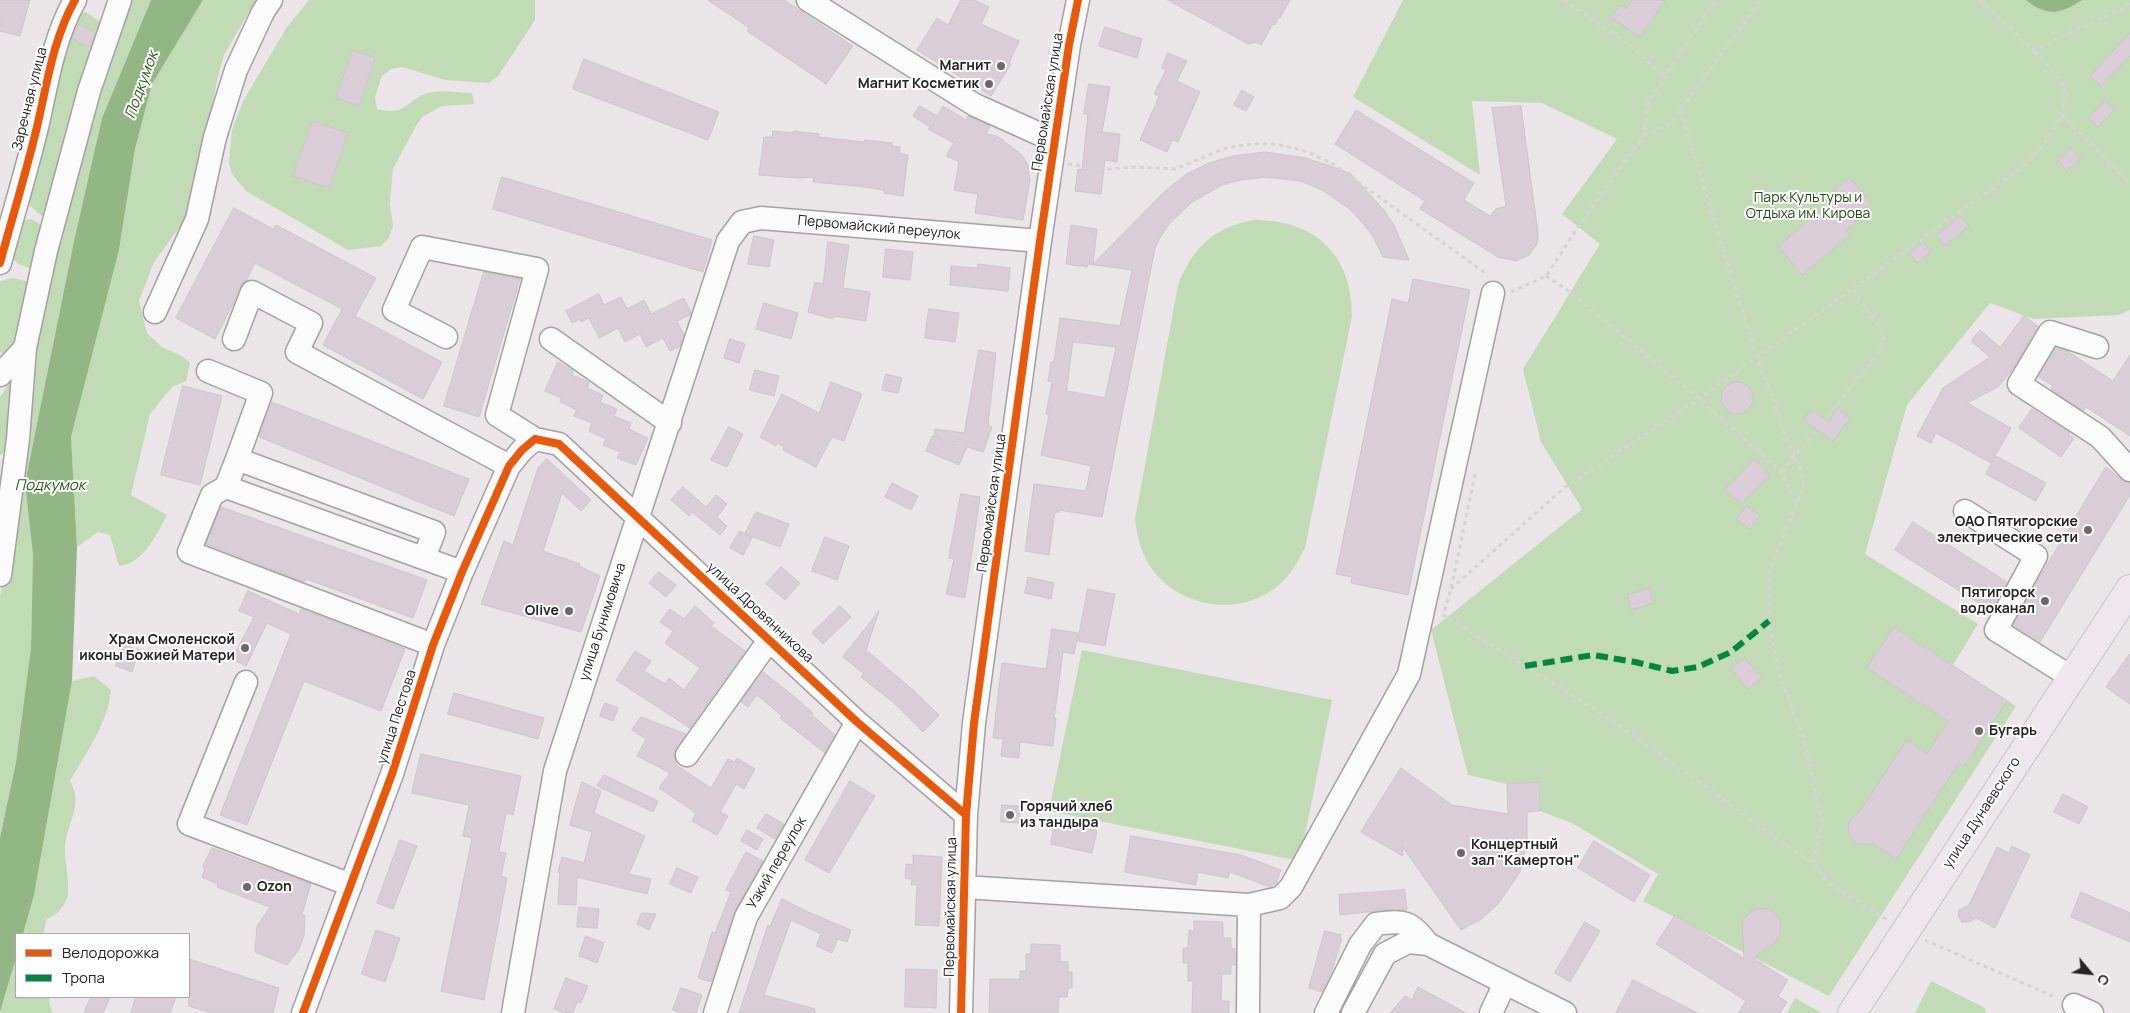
<!DOCTYPE html>
<html>
<head>
<meta charset="utf-8">
<style>
	body { margin:0 }
	#map { position:relative; width:2130px; height:1013px; overflow:hidden; background:#ece6ea; font-family:Manrope,sans-serif }
	canvas { display:block }
	.legend { position:absolute; left:15px; top:933px; width:175px; height:65px; box-sizing:border-box; background:#fff; border:1px solid #a9a7a8; margin:0; padding:6px 9px; list-style:none; font-size:15px; color:#272225 }
	.legend li { display:flex; align-items:center; gap:10px; height:25px }
	.legend b { width:25px; border:1px solid #a9a7a8 }
	.north { position:absolute; left:2065px; top:948px; width:50px; height:50px; -webkit-text-stroke:4px #fff; paint-order:stroke; rotate:118deg; font-size:14px; font-weight:700; line-height:20px; text-align:center; color:#272225 }
	.north::after { content:''; display:block; margin:auto; width:18px; height:22px; background:#272225; clip-path:polygon(50% 0,100% 100%,50% 72%,0 100%) }
</style>
</head>
<body>
<div id="map">
<canvas width="2130" height="1013"></canvas>
<ul class="legend">
<li><b style="height:6px;background:#e8590c"></b>Велодорожка</li>
<li><b style="height:6px;background:#00873e"></b>Тропа</li>
</ul>
<div class="north">С</div>
</div>
<script>
const ctx = document.querySelector('canvas').getContext('2d');
ctx.lineJoin = 'round';
function fill(path, color) { ctx.fillStyle = color; ctx.fill(path, 'evenodd'); }
function trace(path, color, width, dash) { ctx.strokeStyle = color; ctx.lineWidth = width; ctx.lineCap = dash ? 'butt' : 'round'; ctx.setLineDash(dash || []); ctx.stroke(path); }
function write(font, color, halo, rows, align = 'center') {
  ctx.font = font + ' Manrope,sans-serif'; ctx.lineWidth = 4; ctx.setLineDash([]); ctx.textBaseline = 'middle'; ctx.strokeStyle = halo; ctx.fillStyle = color; for (const [text, x, y, turn = 0] of rows) {
    ctx.save(); ctx.translate(x, y); ctx.rotate((+turn || 0) * Math.PI / 180); ctx.textAlign = isNaN(turn) ? turn : align; if (halo) ctx.strokeText(text, 0, 0); ctx.fillText(text, 0, 0); ctx.restore();
  }
}
fill(new Path2D(`
	M123 0H151L102 118 74 241 25 483 33 555 31 648 16 762 0 838V596L5 572 30 348Z
	M203 0H259L249 12 224 55 217 80 206 149 185 220 154 262 139 301 147 333 162 347 182 356 190 363 186 381 172 387 150 414 131 495 167 515C156 535 143 564 119 566L110 535 98 532 77 547 71 437 119 250 135 149 152 84Z
	M309 0H535V20L499 75 489 83 445 80 402 67 391 69 382 76 375 97 377 109C407 117 405 100 428 93 442 89 458 93 472 93L474 104 442 106 422 117 416 126 393 169 390 203 393 226 389 238 381 246 348 250 246 191 232 174 229 163 232 130 243 101 287 27Z
	M1403 0H2130V310L2119 315 2033 319 1990 303 1907 405 1865 554 1978 624 1953 665 2016 706 1829 996 1643 901 1658 874 1572 823 1540 811 1539 782 1507 784 1468 775 1431 630 1582 509 1541 442 1523 369 1600 244 1562 214 1617 139 1542 103 1472 101 1480 175 1353 97Z
	M86 12 99 21 102 26 48 215 42 216 30 206 28 200 33 167 76 15Z
	M31 219 40 224C44 240 42 257 29 268L18 264 7 254 21 221Z
	M1254 220C1315 220 1352 254 1352 316L1305 548C1299 559 1294 569 1286 578 1248 620 1177 611 1148 563 1140 549 1137 534 1135 519L1178 285C1193 247 1214 227 1254 220Z
	M13 278 30 282 24 342 5 355 0 352V281Z
	M12 379 9 445 0 456V397Z
	M1082 650 1332 700 1300 861 1049 811Z
	M94 676 111 690C108 723 86 753 70 781 85 807 64 826 65 851 65 863 71 888 67 898 63 908 57 915 47 919L43 934H23L34 895 72 681Z
	M16 958V997H50L49 1003 53 1013H0Z
	M1931 981 1985 1008 1986 1013H1915Z
	M1795 998 1822 1013H1787Z`), '#c1dcb5');
fill(new Path2D(`
	M151 0H203L152 84 135 149 119 250 71 437 77 547 72 681 34 895 23 934H16V958L0 1012V838L16 762 31 648 33 555 25 483 74 241 102 118Z
	M2026 0H2082C2061 14 2047 17 2026 0Z`), '#92b684');
const building = new Path2D(`
	M0 0H30L20 36 0 31Z
	M708 0H784L853 46 826 84 747 31 749 28Z
	M961 0H974L989 7 981 24 1019 41 1009 63 1011 64 991 96 917 50 937 18 948 25Z
	M1168 0H1290L1280 18 1279 17 1275 25 1273 24 1261 45 1256 42 1249 44Z
	M1632 0H1665L1640 37 1611 17 1620 5 1626 9Z
	M78 24 95 32 90 47 72 39Z
	M1105 27 1142 39 1137 58 1099 46Z
	M2130 33V56L2101 86 2090 76Z
	M353 50 375 58 359 106 336 98Z
	M1168 53 1187 61 1177 81 1200 92 1178 142 1172 140 1167 152 1140 140 1159 96 1154 94 1166 70 1162 68Z
	M584 59 719 112 708 140 573 89Z
	M1089 84 1110 87 1102 132 1120 134 1117 162 1105 160 1101 194 1075 191 1078 169 1082 170 1088 114H1084Z
	M1242 90 1254 97 1246 111 1234 105Z
	M2105 101 2114 110 2098 127 2089 118Z
	M920 106 937 116 943 106 966 120 968 116 990 126 986 134 997 136 1021 154 1028 165 1030 179 1023 220 975 213 978 194 954 190 959 162 946 156 954 143 928 129 930 127 913 116Z
	M1521 106 1538 233 1537 244 1529 255 1516 261 1498 257 1420 209 1425 201 1335 144 1356 110 1474 183 1464 200 1490 216 1496 209 1506 206 1492 108Z
	M313 121 348 133 329 188 293 176Z
	M773 131 793 133V131L819 134V137L864 142 865 140 892 143V146L900 147 899 153 908 155 903 196 884 193V190L857 186 813 182 814 177 798 178 759 175 764 137H772Z
	M2071 148 2081 158 2067 171 2058 161Z
	M1265 152 1306 158 1350 173 1383 209 1394 225 1409 260 1383 257 1371 233 1351 210 1322 190 1300 181 1265 177 1241 180 1222 185 1191 203 1170 223 1162 234 1155 248 1102 517 1059 510V512H1055L1049 555 1025 551 1034 484 1086 491 1091 466 1041 455 1049 415 1046 414 1052 382 1048 381 1051 362H1054L1060 318 1120 326 1132 270 1088 264 1087 267 1066 264 1071 225 1097 229 1093 264 1164 192 1185 175 1209 163 1233 156ZM1073 342 1116 347 1105 398 1067 391Z
	M502 177 712 240 703 272 493 209Z
	M1850 178 1871 203 1852 218 1856 222 1846 230 1850 235 1802 275 1778 246 1839 195 1835 190Z
	M234 208 273 229 276 225 376 278 355 316 442 362 423 399 323 345 342 309 255 263 246 281 240 287 233 304 215 339 176 318Z
	M1960 216 1969 226 1945 246 1937 236Z
	M754 236 774 240 769 267 748 264Z
	M828 242 849 245 843 288 870 292 866 321 834 316 833 319 808 312 815 282 823 284Z
	M1924 242 1932 252 1917 263 1909 253Z
	M886 249 913 252 910 280 883 277Z
	M978 264 1010 268 1008 291 950 285 951 266 978 268Z
	M484 272 520 279 479 417 444 406Z
	M1413 279 1470 290 1408 595 1351 583 1352 577 1336 574 1392 299 1408 303Z
	M599 294 604 305 621 297 627 309 644 300 651 314 684 298 691 312 690 315 677 321 684 335 680 346 670 351 663 338 646 347 640 334 625 342 618 328 599 338 589 318 581 322 580 319 572 323 566 311Z
	M764 303 798 313 791 339 756 329Z
	M929 309 959 313 955 342 925 338Z
	M2024 316 2038 326 2012 370 1998 387 1967 403 2011 428 1991 463 1936 433 1931 443 1917 436 1943 388 1990 357 1971 341 1980 330 2000 347Z
	M730 339 745 344 739 363 724 358Z
	M2056 348 2067 351 2113 381 2130 355V436L2086 407 2083 411 2051 390 2053 386 2039 377Z
	M979 350 996 353 988 426 992 427 983 452 967 447 959 465 926 451 932 436 954 445V443L934 436 935 429 964 433Z
	M558 362 573 371 572 375 589 382 587 388 603 395 600 402 617 409 614 416 631 423 629 429 648 438 636 465 617 458 620 452 603 445 606 439 589 431 592 423 574 416 577 410 560 402 561 398 545 391Z
	M755 370 779 376 774 396 750 390Z
	M886 374 902 378 898 393 882 390Z
	M1721 398a16 16 0 1 1 32 0a16 16 0 1 1-32 0Z
	M831 382 862 394 844 441 832 437 816 467 783 450 784 447 778 443 776 446 760 437 782 394 819 413Z
	M183 386 222 396 200 485 161 475Z
	M272 402 469 479 454 516 259 437Z
	M1838 408 1850 418 1833 441 1803 420 1812 410 1828 422Z
	M2032 409 2070 433 2068 435 2074 438 2061 457 2019 428Z
	M729 427 743 434 727 467 711 460Z
	M1996 456 2046 483 2036 501 1986 474Z
	M547 459 591 500 581 511 562 493 543 551 580 564 579 566 600 576 581 632 481 604 504 541 513 545 538 468Z
	M1754 459 1770 475 1741 504 1725 489Z
	M2106 467 2121 479 2130 483V495L2040 642 2013 625 2041 575Z
	M892 483 918 496 911 510 885 497Z
	M683 487 706 507 716 495 727 504 717 517 727 526 720 535 692 512 689 516 671 500Z
	M961 494 980 497 965 598 946 594 954 559 949 558Z
	M1746 506 1760 515 1750 529 1737 520Z
	M221 507 427 580 413 618 306 579 305 582 206 544Z
	M756 512 789 524 780 547 745 534Z
	M1913 522 2007 582 1991 611 1895 550Z
	M740 531 752 538 743 555 730 548Z
	M825 537 849 546 837 580 812 571Z
	M781 567 800 583 785 600 766 584Z
	M659 572 676 585 666 597 649 583Z
	M1028 577 1054 583 1051 599 1025 593Z
	M1649 588 1653 603 1631 610 1627 595Z
	M1088 589 1115 594 1105 646 1078 641Z
	M248 591 299 614 301 609 405 649 381 711 304 681 247 825 220 815 291 634 267 623 246 666 232 659 254 617 239 611Z
	M695 606 714 623 711 626 745 651 690 728 616 680 635 651 651 661 644 671 665 684 669 678 684 690 700 668 665 643 673 631 660 622 670 609 684 619Z
	M840 606 851 617 823 644 812 633Z
	M879 611 866 650 913 690 939 715 923 732 894 703 861 677 864 674 843 657Z
	M1894 627 2007 701 1964 767 1959 763 1896 859 1873 844H1858L1852 840 1849 833 1848 826 1851 819 1859 813 1907 740 1927 754 1948 721 1867 668Z
	M1052 629 1078 633 1074 654 1063 652 1054 718H1056L1053 746 1020 742 1019 758 1001 756 1003 739 993 738 1002 663 1046 669Z
	M123 645 139 650 132 672 116 666Z
	M2130 654V704L2106 687Z
	M1745 658 1762 678 1748 689 1731 669Z
	M763 672 791 694 813 713 812 715 835 735 825 753 780 718 782 716 757 695 748 707 741 702Z
	M454 693 544 718 538 739 448 714Z
	M605 703 618 708 613 721 600 716Z
	M641 717 686 734 674 753 676 765 711 788 728 759 735 762 737 758 755 769 744 789 736 784 720 812 728 816 717 835 692 821 696 813 659 788 670 773 637 756 646 739 632 730Z
	M421 754 521 776 513 815 506 813 499 852 506 853 501 876 507 878 484 1000 441 991 472 838 463 836 469 805 412 793Z
	M1401 768 1452 805 1508 814 1507 784 1539 782 1540 811 1527 812V844L1520 872 1498 904 1480 920 1461 930 1402 846 1403 856 1361 832Z
	M604 775 658 801 653 812 597 786Z
	M850 781 875 796 829 873 805 860Z
	M582 782 601 791 594 813 645 836 629 874 651 879 647 894 577 877 576 905 558 904 560 873 558 872 562 857 584 863 592 832 570 825Z
	M2063 794 2088 807 2079 824 2054 812Z
	M1002 805 1020 806 1019 823 1001 822Z
	M766 814 784 824 775 839 757 828Z
	M1055 822 1097 831 1092 853 1051 844Z
	M747 830 763 839 757 850 741 841Z
	M1131 836 1241 855 1281 870 1276 883 1270 887 1230 872 1228 878 1198 872 1196 885 1125 872Z
	M400 840 417 846 393 909 377 903Z
	M1594 841 1650 875 1634 902 1578 868Z
	M2012 846 2030 855 1995 928 1976 918 1969 922H1962L1958 916 1959 910 1969 905 1997 847 2009 853Z
	M212 848 311 884 302 914 305 916 304 936 299 949 287 965 255 952 257 926 270 907 217 887 218 884 202 877 205 868 203 867Z
	M746 852 763 861 734 913 711 982 698 978 712 932 715 933 731 892 726 890Z
	M913 855 942 857 939 926 915 925 917 885H911L912 879 905 878 906 864 913 865Z
	M677 868 698 877 691 893 670 884Z
	M1405 890 1407 910H1385L1340 915 1339 895Z
	M2081 892 2130 913V942L2071 917Z
	M782 899 808 912 851 930 847 942 838 939 832 953 816 946 821 934 791 920 764 995 815 1009V1013H739L768 925 770 926Z
	M579 907 599 909 597 928 577 927Z
	M1758 908 1766 909 1774 912 1779 919 1781 927 1780 935 1776 942 1753 958 1788 980 1778 996 1787 1002 1780 1013H1738L1746 1001 1656 944 1675 915 1744 958 1742 926 1744 918 1750 912Z
	M642 913 656 914 649 930 637 924Z
	M1194 921 1223 922V938H1231V948L1235 949V965H1231V974H1222L1221 1001H1229V1013H1192L1193 981H1188V963H1183V948H1188L1189 930 1194 931Z
	M1585 922 1600 931 1570 982 1555 973Z
	M376 930 400 938 385 982 362 974Z
	M1325 931 1341 935V941L1332 971 1322 992 1309 988Z
	M586 936 604 943 597 963 579 956Z
	M1031 944 1060 945V961L1068 962V972H1072V988H1068L1067 997H1059L1058 1013H989L990 979H1020V971H1026V954H1031Z
	M189 959 279 988 273 1013H211L189 1006Z
	M906 969 937 970 936 1008 905 1007Z
	M566 978 588 986 581 1003 577 1002 573 1013H564L554 1009Z
	M1633 980 1698 1013H1616Z
	M1418 987 1466 1013H1390L1405 996 1412 1000Z
	M681 988 702 995 696 1013H681L673 1010Z
	M91 997H110L103 1013H84Z
	M136 997H176L170 1013H131Z`);
fill(building, '#dbcdd7');
trace(building, '#cac6c9', 1);
const minor = new Path2D(`
	M808 0 975 105 1055 141
	M0 263C12 218 26 173 37 127 47 84 53 39 75 0
	M155 312 197 219 215 137 236 70 263 12 271 0
	M446 337 394 310 422 247 537 269 497 415 535 439 559 444 857 722 966 815
	M234 339 252 292 311 323 297 352 509 466
	M551 339 670 423
	M2097 347 2050 332 2019 384 2100 437 2130 470
	M208 371 261 393 237 459
	M0 375 25 348
	M226 487 237 459 434 532 424 558
	M1965 511 2036 556 1996 630 2071 677
	M0 575 18 439 25 348 46 251 89 91 120 0
	M433 645 189 552 212 495 226 487 462 572
	M246 682 189 824 351 885
	M687 755 770 639
	M964 887 1249 905 1280 898 1291 887 1409 674 1493 293
	M2074 1005 2092 1013
	M303 1013 392 774 433 645 462 572 509 466 522 450 535 439
	M513 1013 555 771 728 241 742 222 761 218 1040 241
	M715 1013 746 917 857 722
	M961 1013 966 815 974 723 1040 241 1069 45 1078 0
	M1248 1013 1249 905
	M1326 1013 1360 945 1376 924C1405 920 1410 921 1428 944
	M1353 1013 1385 954 1408 942 1428 944 1565 1013
	M1491 1013 1505 983`);
const major = new Path2D(`
	M1852 1013 2130 589`);
trace(minor, '#a4a0a3', 25);
trace(major, '#c4c2c4', 30);
trace(new Path2D(`
	M1564 0 1622 39 1665 77
	M1980 0 2033 50 2124 8 2130 3
	M1680 110 1757 358 1775 403 1783 431 1801 470 1804 486 1769 572V621L1779 673 1804 740 1822 823 1813 864
	M2062 115 2130 183
	M1644 135 1670 124 1761 0
	M1068 164 1107 169 1136 167 1175 169 1228 147 1254 144H1276L1308 152 1333 164 1488 275
	M1546 276 1569 291 1699 399 1782 472 1796 504
	M1511 292 1546 276 1578 227 1644 135 1646 107 1702 19 1717 0
	M1782 472 1882 349 1884 333 1852 289
	M1475 474 1451 589 1443 615 1613 721 1813 864 1827 882 1889 921
	M1451 589 1564 488 1699 399 2026 164 2046 142 2062 115 2065 88 2052 69 2033 50
	M1925 940 2057 998`), '#d6d3d5', 3, [4, 4]);
trace(minor, '#fcfbfc', 22);
trace(major, '#efe7ed', 28);
trace(new Path2D(`
	M1525 666 1593 655 1635 662 1672 671 1698 667 1731 652 1769 621`), '#00873e', 6, [12, 6]);
trace(new Path2D(`
	M0 263C12 218 26 173 37 127 47 84 53 39 75 0
	M303 1013 392 774 433 645 462 572 509 466 522 450 535 439 559 444 857 722 966 815
	M961 1013 966 815 974 723 1040 241 1069 45 1078 0`), '#e8590c', 8);
for (const [x, y, r, color] of [
	[1001,66,5,"#6c676a"],
	[989,84,5,"#6c676a"],
	[2088,530,5,"#6c676a"],
	[2045,601,5,"#6c676a"],
	[569,611,5,"#6c676a"],
	[245,648,5,"#6c676a"],
	[1979,731,5,"#6c676a"],
	[1010,815,5,"#6c676a"],
	[1461,853,5,"#6c676a"],
	[247,887,5,"#6c676a"]
]) { const dot = new Path2D(); dot.arc(x, y, r, 0, 2 * Math.PI); ctx.fillStyle = color; ctx.fill(dot); trace(dot, '#fff', 2); }
write('bold 14px', '#272225', '#fff', [
	["Магнит",991,66],
	["Магнит Косметик",979,84],
	["ОАО Пятигорские",2078,522],
	["электрические сети",2078,538],
	["Пятигорск",2035,593],
	["водоканал",2035,609],
	["Olive",559,611],
	["Храм Смоленской",235,640],
	["иконы Божией Матери",235,656],
	["Бугарь",1989,731,"left"],
	["Горячий хлеб",1020,807,"left"],
	["из тандыра",1020,823,"left"],
	["Концертный",1471,845,"left"],
	["зал \"Камертон\"",1471,861,"left"],
	["Ozon",257,887,"left"]
], 'right');
write('14px', '#272225', '#fff', [
	["Заречная улица",30,99,-76],
	["Первомайская улица",1048,102,-81],
	["Первомайский переулок",879,228,5],
	["Первомайская улица",992,503,-82],
	["улица Дровянникова",760,613,43],
	["улица Бунимовича",603,622,-72],
	["улица Пестова",397,717,-72],
	["улица Дунаевского",1982,813,-57],
	["Узкий переулок",777,863,-60],
	["Первомайская улица",951,907,-89]
]);
write('14px', '#244815', '#fff', [
	["Парк Культуры и",1808,198],
	["Отдыха им. Кирова",1808,214]
]);
write('italic 15px', '#265a0e', '#fff', [
	["Подкумок",142,85,-70],
	["Подкумок",50,486]
]);
</script>
</body>
</html>
